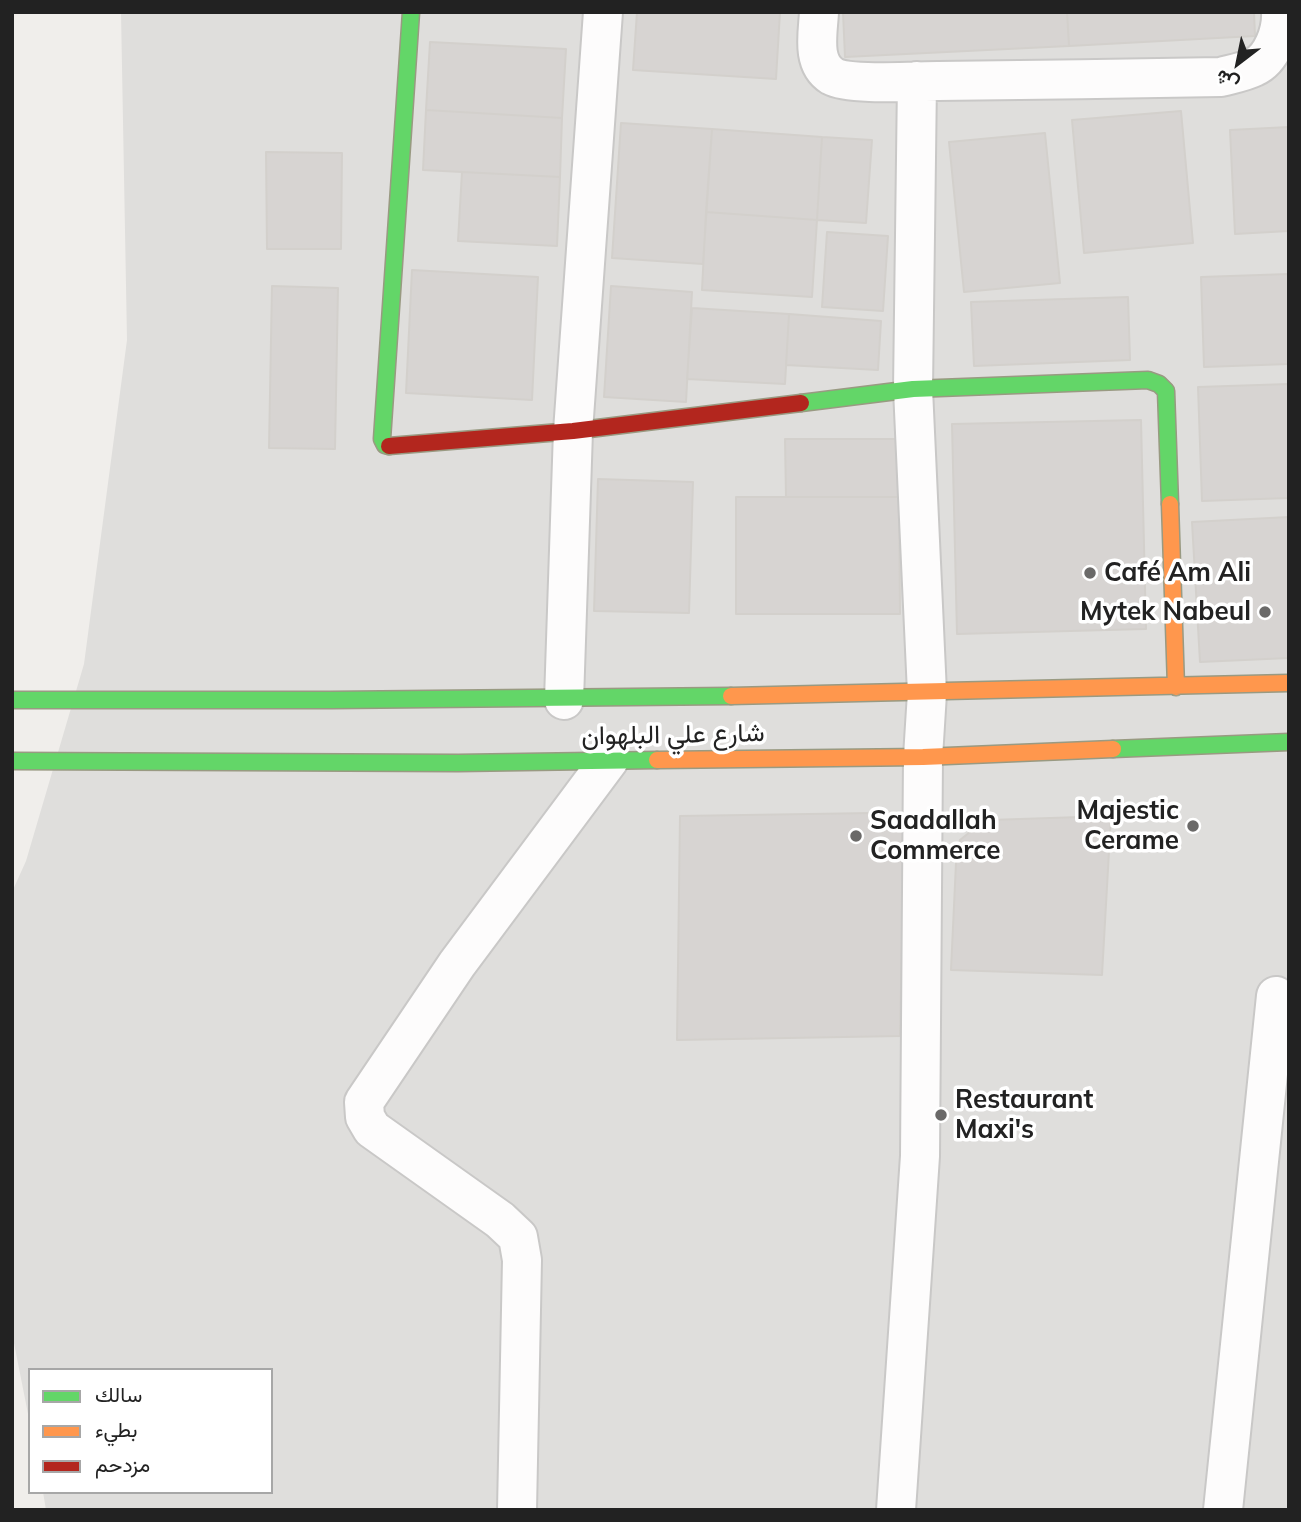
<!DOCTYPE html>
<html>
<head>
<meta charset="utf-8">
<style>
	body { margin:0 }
	#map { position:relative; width:1301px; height:1522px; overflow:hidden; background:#f0eeeb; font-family:Mulish,Vazirmatn,sans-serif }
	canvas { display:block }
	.frame { position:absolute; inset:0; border:14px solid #222; pointer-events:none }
	.legend { position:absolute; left:28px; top:1368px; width:245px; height:126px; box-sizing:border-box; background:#fff; border:2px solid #a7a7a7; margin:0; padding:9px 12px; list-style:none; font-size:21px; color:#222 }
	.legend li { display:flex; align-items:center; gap:14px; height:35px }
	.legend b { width:35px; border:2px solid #a7a7a7 }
	.north { position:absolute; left:1203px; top:28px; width:70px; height:70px; -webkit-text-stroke:5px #fff; paint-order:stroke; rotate:212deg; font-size:19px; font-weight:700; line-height:28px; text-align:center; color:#222 }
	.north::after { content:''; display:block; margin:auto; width:24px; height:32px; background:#222; clip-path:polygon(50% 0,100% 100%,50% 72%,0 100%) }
</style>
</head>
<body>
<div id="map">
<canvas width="1301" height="1522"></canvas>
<div class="frame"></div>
<ul class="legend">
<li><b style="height:9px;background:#63d668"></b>سالك</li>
<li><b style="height:9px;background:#ff974d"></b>بطيء</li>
<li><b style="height:9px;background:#b3261e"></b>مزدحم</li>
</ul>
<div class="north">ش</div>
</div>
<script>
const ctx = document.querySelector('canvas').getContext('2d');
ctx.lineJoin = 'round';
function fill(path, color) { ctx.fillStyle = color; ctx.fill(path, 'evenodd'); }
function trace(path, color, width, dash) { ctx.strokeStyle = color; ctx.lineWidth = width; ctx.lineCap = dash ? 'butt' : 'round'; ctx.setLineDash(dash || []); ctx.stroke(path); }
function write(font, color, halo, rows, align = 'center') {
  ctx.font = font + ' Mulish,Vazirmatn,sans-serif'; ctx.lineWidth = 7; ctx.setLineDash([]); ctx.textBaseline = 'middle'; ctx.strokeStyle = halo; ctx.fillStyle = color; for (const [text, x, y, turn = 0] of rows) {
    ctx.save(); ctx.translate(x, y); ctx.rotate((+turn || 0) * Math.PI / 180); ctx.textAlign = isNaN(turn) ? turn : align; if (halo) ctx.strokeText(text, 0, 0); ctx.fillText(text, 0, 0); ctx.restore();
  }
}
fill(new Path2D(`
	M121 12H1289V1510H46L43 1492H271V1370H30V1424L12 1333V892L26 861 84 664 127 340Z`), '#dfdedc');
const building = new Path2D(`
	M637 12H780L776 79 633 70Z
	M843 12H1067L1069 46 845 57Z
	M1067 12H1254L1255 36 1069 46Z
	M430 42 566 49 562 118 426 110Z
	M426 110 562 118 560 177 423 170Z
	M1181 111 1193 243 1084 253 1072 120Z
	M621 123 712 129 703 264 612 258Z
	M1289 127V231L1235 234 1230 130Z
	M712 129 822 137 817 220 706 212Z
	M1045 133 1060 283 964 292 949 142Z
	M822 137 872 140 866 223 817 220Z
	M266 152 342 153 341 249H267Z
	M462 172 560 177 557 246 458 241Z
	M706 212 817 220 812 297 702 290Z
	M827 232 888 236 883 311 822 307Z
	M412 270 538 277 532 400 406 393Z
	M1289 274V364L1204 367 1201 277Z
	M272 286 338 288 335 449 269 448Z
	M611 286 692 292 686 402 604 397Z
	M1128 297 1130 360 974 366 971 302Z
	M692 308 789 314 785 384 687 379Z
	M789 314 881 321 878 370 786 365Z
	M1289 384V498L1202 501 1198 387Z
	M1141 420 1146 629 957 634 952 424Z
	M785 439H899V497H786Z
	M598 479 693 482 689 613 594 611Z
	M736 497H899L900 614H736Z
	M1289 517V658L1200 662 1192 522Z
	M873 813H884L893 817 902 827 904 840 900 1036 677 1040 680 816Z
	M1111 816 1102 975 951 970 956 863 960 840 980 824 990 820Z`);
fill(building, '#d7d4d2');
trace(building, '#d3d0cc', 2);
const street = new Path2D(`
	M819 12C818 33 811 63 832 76 850 86 915 81 938 81 1032 80 1127 79 1221 77 1232 74 1244 72 1254 67 1272 59 1282 31 1281 12
	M564 700 573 431 603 12
	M517 1510 522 1260 518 1237 500 1220 372 1129 365 1117 364 1102 457 964 609 760
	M896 1510 920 1156 923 757 927 693 913 389 917 81
	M1223 1510 1276 996`);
const fast = new Path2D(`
	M801 403 913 389 1148 380 1159 384 1166 391 1170 504
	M389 446 385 445 382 439 411 12
	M12 700H331L731 696
	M1113 749 1289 742
	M12 761 458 763 657 760`);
const slow = new Path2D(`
	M1170 504 1176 687
	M731 696 1289 683
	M657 760 923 757 1113 749`);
const jam = new Path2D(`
	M389 446 573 431 801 403`);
trace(street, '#c9c8c7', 42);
trace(fast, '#999a82', 19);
trace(slow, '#999a82', 19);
trace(jam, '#999a82', 19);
trace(street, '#fdfcfc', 38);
trace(fast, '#63d668', 16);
trace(slow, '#ff974d', 16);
trace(jam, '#b3261e', 16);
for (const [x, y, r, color] of [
	[1090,573,7,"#6a6968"],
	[1265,612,7,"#6a6968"],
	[1193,826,7,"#6a6968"],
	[856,836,7,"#6a6968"],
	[941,1115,7,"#6a6968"]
]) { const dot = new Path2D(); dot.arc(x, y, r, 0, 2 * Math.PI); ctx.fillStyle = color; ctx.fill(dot); trace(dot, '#fff', 2.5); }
write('bold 26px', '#222', '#fff', [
	["Café Am Ali",1104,573],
	["Mytek Nabeul",1251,612,"right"],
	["Majestic",1179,811,"right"],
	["Cerame",1179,841,"right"],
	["Saadallah",870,821],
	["Commerce",870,851],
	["Restaurant",955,1100],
	["Maxi's",955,1130]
], 'left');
write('26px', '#222', '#fff', [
	["شارع علي البلهوان",673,735,-1]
]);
</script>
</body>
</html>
